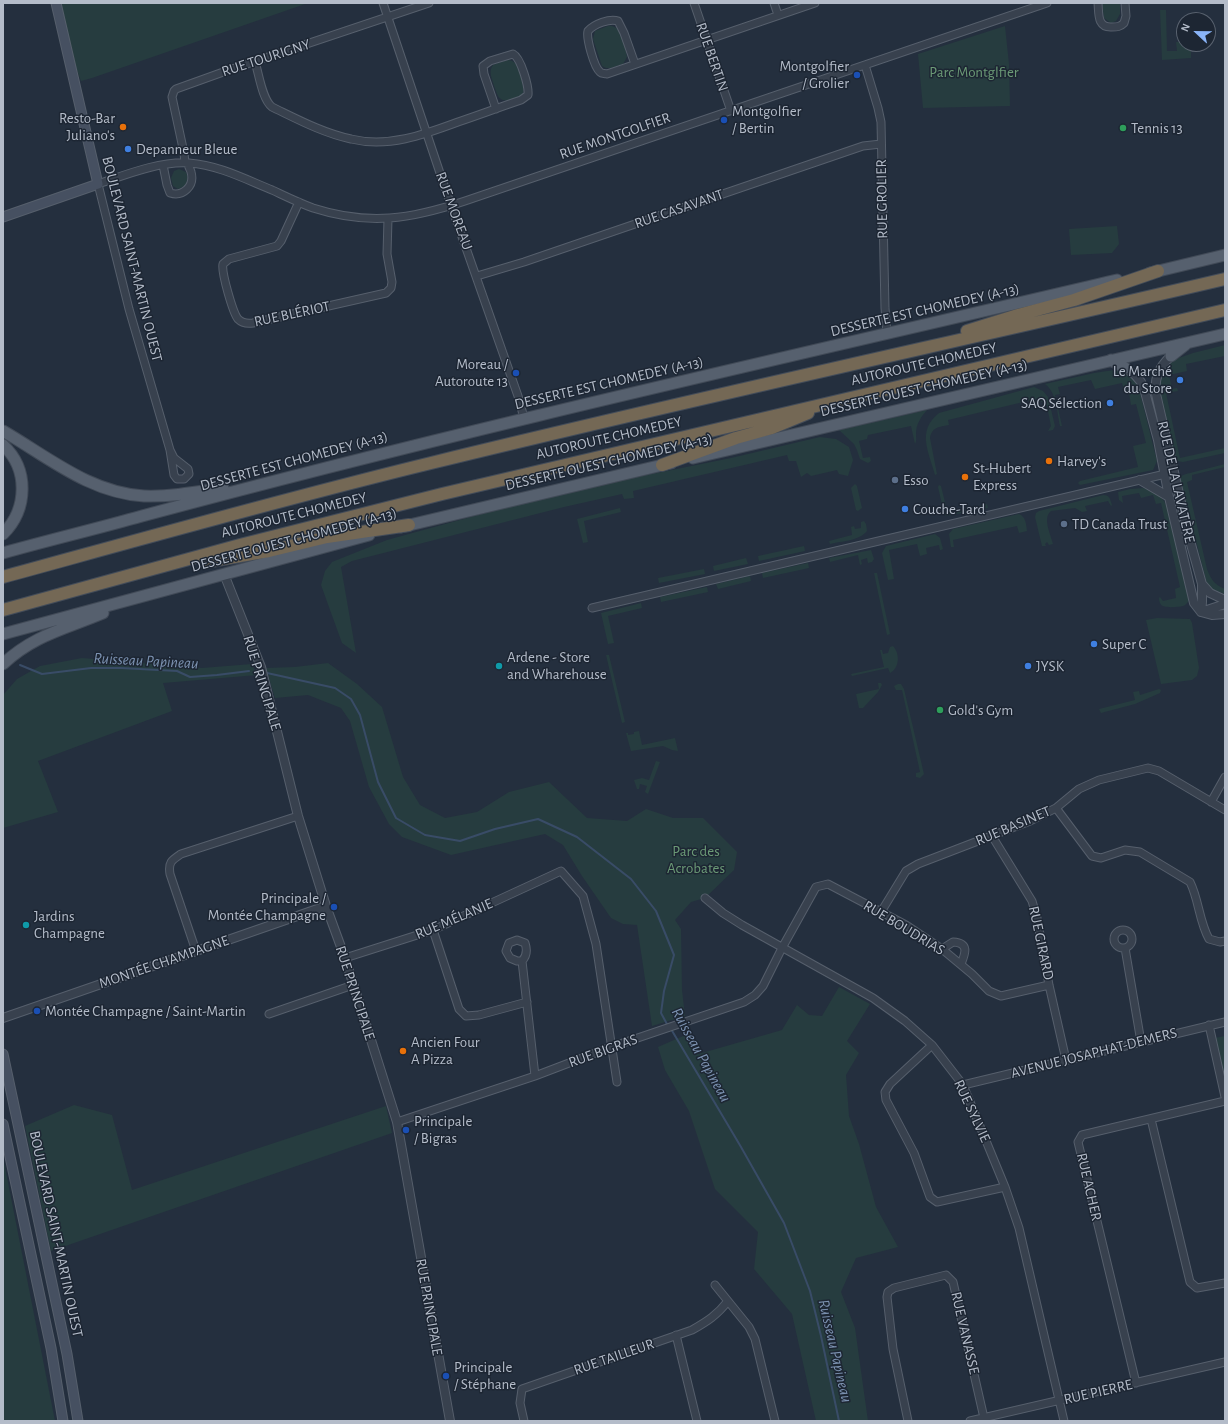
<!DOCTYPE html>
<html>
<head>
<meta charset="utf-8">
<style>
	body { margin:0 }
	#map { position:relative; width:1228px; height:1424px; overflow:hidden; background:#242f3e; font-family:"Alegreya Sans",sans-serif }
	canvas { display:block }
	.frame { position:absolute; inset:0; border:4px solid #b4bcc9; pointer-events:none }
	.north { position:absolute; left:1176px; top:12px; width:40px; height:40px; box-sizing:border-box; background:#1d2633; border:1px solid #59626f; border-radius:50%; rotate:292deg; font-size:11px; font-weight:700; line-height:16px; text-align:center; color:#b4bcc9 }
	.north::after { content:''; display:block; margin:auto; width:14px; height:18px; background:#8ab4f8; clip-path:polygon(50% 0,100% 100%,50% 72%,0 100%) }
</style>
</head>
<body>
<div id="map">
<canvas width="1228" height="1424"></canvas>
<div class="frame"></div>
<div class="north">N</div>
</div>
<script>
const ctx = document.querySelector('canvas').getContext('2d');
ctx.lineJoin = 'round';
function fill(path, color) { ctx.fillStyle = color; ctx.fill(path, 'evenodd'); }
function trace(path, color, width, dash) { ctx.strokeStyle = color; ctx.lineWidth = width; ctx.lineCap = dash ? 'butt' : 'round'; ctx.setLineDash(dash || []); ctx.stroke(path); }
function write(font, color, halo, rows, align = 'center') {
  ctx.font = font + ' "Alegreya Sans",sans-serif'; ctx.lineWidth = 3; ctx.setLineDash([]); ctx.textBaseline = 'middle'; ctx.strokeStyle = halo; ctx.fillStyle = color; for (const [text, x, y, turn = 0] of rows) {
    ctx.save(); ctx.translate(x, y); ctx.rotate((+turn || 0) * Math.PI / 180); ctx.textAlign = isNaN(turn) ? turn : align; if (halo) ctx.strokeText(text, 0, 0); ctx.fillText(text, 0, 0); ctx.restore();
  }
}
fill(new Path2D(`
	M62 3H308L92 78 81 81 76 68 62 7Z
	M1102 3H1120V14L1116 21 1111 23 1104 18Z
	M1160 10H1166L1167 51H1177L1176 42H1184V44H1191V58L1162 60Z
	M608 26C622 24 625 46 627 57L623 64 611 68H606L602 66 593 39 595 31Z
	M1005 26 1009 64 1010 106 923 108 918 54Z
	M507 60C510 60 513 61 515 63 519 68 525 88 523 93 520 98 506 103 501 99 497 97 496 90 494 86 492 78 488 72 493 65Z
	M179 169 186 172 188 178 185 186 178 189 173 186 171 178 174 171Z
	M1117 226 1119 244 1112 253 1071 255 1069 229Z
	M1225 345V356L1186 364 1187 371 1169 375 1172 389 1177 388 1178 391 1166 393 1180 458 1225 448V453L1183 462 1177 461 1174 456 1158 384 1163 370 1176 359 1193 353Z
	M1114 370C1125 372 1131 376 1138 385L1157 461 1153 470 1080 485 1078 483 1080 481 1138 467 1133 446 1146 443 1136 404 1131 405 1129 393 1125 394 1122 383 1095 389 1091 380 1058 387 1060 394 1055 395 1062 426H1060C1057 413 1057 393 1045 384L1094 373Z
	M1034 387 1043 391 1048 397 1055 426 1053 430 1048 431 1051 426 1046 402H1041L1040 398 948 420 949 425C939 427 932 427 930 438L937 474 935 475C929 452 916 431 939 413Z
	M927 410C921 417 916 424 916 434 916 438 917 440 915 444L911 426 868 435 867 439 859 441 863 458 870 457 871 461 868 463 860 459 857 450 854 444 839 430Z
	M820 437 836 439 849 447 853 460 848 476 839 474 837 470 811 476 807 473 801 477 796 461H789L787 455 633 491 634 498 624 499 622 494 564 507 352 561 341 567 356 653 342 643 321 585 325 571 332 562 387 540 558 493 731 458Z
	M1225 464V467L1192 475V480L1187 482 1207 569C1211 580 1215 585 1225 589V594L1214 590 1207 584 1181 482V476L1186 474Z
	M855 484 857 486 862 508 858 511 856 510 851 488Z
	M939 485 941 486 948 514 987 504 988 508 946 516 944 513 938 487Z
	M1143 488C1158 492 1161 495 1168 508L1190 599C1188 602 1186 605 1183 606 1179 607 1167 608 1163 606 1160 605 1159 601 1159 598L1160 597 1163 601 1176 598 1175 589 1180 587 1161 503 1156 504 1153 495 1141 498 1139 493 1122 496 1123 503 1119 500 1118 492 1130 489Z
	M1103 495C1110 495 1110 499 1112 505L1111 506 1108 501 1085 506 1087 511 1082 512 1075 508 1051 511C1042 518 1051 535 1053 544L1049 545 1047 542 1045 544 1046 546H1042L1035 517 1036 513 1039 511Z
	M620 508 621 512 584 521 588 542 583 543 577 519Z
	M1019 514C1026 517 1026 524 1027 531L1019 533 1017 526 953 540 954 547H951L949 534 953 529Z
	M864 521 866 524 867 531C859 541 842 541 830 544L829 541 852 535 851 527 854 526 855 529 861 528V522Z
	M935 534 940 538 943 549 941 550H940L939 545 926 548 927 554 920 556 917 544 889 550 894 579 888 580 882 553 886 546Z
	M804 546 805 551 759 561 758 556Z
	M871 550 874 559 872 562 868 563 867 558 861 560 862 564 860 565 858 555 830 562 829 558Z
	M746 558 748 564 714 571 713 566Z
	M808 563 809 568 763 578 762 573Z
	M704 569 705 574 659 583 658 578Z
	M874 573H877L890 634 887 635Z
	M750 576 751 581 718 589 716 584Z
	M707 587 708 592 661 602 660 597Z
	M641 603 642 608 608 616 614 643 608 644 601 613Z
	M1157 618 1190 619 1192 623 1199 668 1197 676 1192 680 1161 684 1146 620Z
	M893 646C900 653 900 668 890 673L888 668 852 676 851 674 884 667 880 650H882L883 654 888 653 890 647Z
	M606 655H609L625 722 622 723Z
	M82 658 202 668 252 664 257 675 163 683 172 711 38 761 58 812 3 828V695L17 679 40 666Z
	M328 663 357 684 382 707 403 777 420 805 445 818 477 812 509 792 549 782 587 818 627 821 646 809 673 818H703L737 852 734 870 705 898 691 902 675 920 681 929 682 990 685 1016 652 1026 637 925 623 924 611 918 582 876 563 845 545 834 451 855 402 837 389 824 369 787 350 721 341 708 308 695 275 698 266 668 295 667Z
	M878 683H881L882 685 878 692 863 708H859L856 694 879 689Z
	M898 684H901L904 689 924 774 920 778 916 777V773L920 772 902 690H896L894 686Z
	M1159 689 1161 690 1160 693 1135 704 1101 713 1099 709 1135 700 1133 692 1139 691 1140 695Z
	M639 731 642 745 675 738 678 751 672 750 663 746 631 751 626 733H628V735L634 734V732Z
	M656 761 660 762 648 794 645 792 647 786 640 784 639 789H637L634 780 642 778 649 780Z
	M839 987 870 1004 847 1041 859 1053 846 1075 849 1116 859 1144 876 1207 898 1247 856 1258 841 1292 855 1328 868 1421H816L792 1314 754 1269 758 1232 715 1189 689 1111 665 1070 658 1047 690 1033 695 1055 782 1030 797 1005 809 1015 822 1016Z
	M1225 1036V1084L1215 1038Z
	M74 1105 112 1115 132 1190 386 1106 392 1133 51 1251 25 1126Z
	M3 1157 55 1421H3Z`), '#263c3f');
trace(new Path2D(`
	M20 665 42 674 91 668H121L177 671 190 677 217 675 249 671
	M267 673 335 688 351 699 360 715 378 782 396 818 425 835 460 841 495 829 538 819 577 837 631 879 656 911 674 955 664 991 661 1013 668 1026
	M671 1029 741 1147 784 1223 810 1291 821 1336 839 1421`), '#394c67', 2);
const minor = new Path2D(`
	M383 3 447 194 518 396 524 418
	M694 3 731 111
	M774 3 778 15
	M1098 3C1099 14 1097 28 1112 27 1117 27 1120 27 1124 23L1126 16 1125 3
	M255 62C259 74 262 99 272 107 297 119 323 133 351 139 388 148 423 135 458 122 479 115 500 107 521 100L528 95C529 87 521 58 513 54L490 61 483 66 484 74 496 109
	M635 64 624 33 618 21C610 18 594 24 588 31 586 38 594 67 600 72 602 74 604 73 607 74L815 3
	M865 65 878 108 881 122 885 308 887 334
	M185 163 184 153 172 97 174 91 176 89 226 71 429 3
	M163 165 167 185 170 193C183 197 195 186 191 172 190 168 188 167 188 163
	M299 202 281 241 277 246 229 259 223 264C221 272 233 313 238 319 242 323 247 324 253 323L386 293 391 288 392 282 387 254 388 219
	M477 276 524 262 863 146 881 144
	M170 450 174 458 188 469 189 474 184 479H177L174 475 170 450 129 309 98 184C125 175 159 161 189 163 218 165 245 179 272 190 285 196 299 203 313 208 369 226 411 219 465 201L1047 3
	M592 608 1174 472
	M1211 802 1225 777
	M1056 808 1092 856 1101 858 1125 850 1140 852 1190 882C1199 900 1199 921 1209 939L1220 942 1225 941
	M992 836 1032 901 1037 918 1049 985 1066 1060
	M705 898 723 913 742 925 873 998 905 1021 932 1045 963 1085 1005 1187 1019 1228 1064 1421
	M881 912 906 871 918 864 1030 821 1056 808 1079 789 1099 780 1148 768 1159 771 1225 810
	M1114 939a9 9 0 1 1 18 0a9 9 0 1 1-18 0Z
	M433 930 459 1009 466 1016 479 1015 527 1002
	M1125 948 1141 1042
	M942 949 953 942C970 943 965 954 961 964
	M196 951 170 874C168 862 172 860 181 854L298 816
	M345 958 433 930 561 871 583 896 596 944 617 1082
	M522 961H517L510 958 506 951 509 943 517 940 525 943C527 949 527 956 522 961L535 1076
	M269 1014 353 985
	M1209 1025 1225 1097
	M932 1045 890 1084 885 1092 886 1100 914 1153 930 1197 937 1202 1005 1187
	M963 1085 1225 1022
	M1151 1119 1190 1282 1197 1288 1225 1283
	M397 1122 535 1076 611 1047 744 1002 755 995 763 986 782 948 816 887 828 884 906 925 942 949 972 974 989 991 1001 996 1049 985
	M715 1285 749 1327 755 1339 775 1421
	M676 1335 697 1421
	M1136 1383 1078 1142 1082 1135 1225 1101
	M524 1421 520 1403 522 1389 692 1330C708 1321 717 1315 728 1301
	M908 1421 893 1349 887 1297 888 1292 894 1288 946 1275 953 1282 984 1418
	M970 1421 1225 1362`);
const tertiary = new Path2D(`
	M1171 356C1159 367 1154 378 1156 394L1189 537 1202 584V602L1201 612
	M1125 368 1135 375 1141 382 1145 392 1158 440 1169 497 1194 603 1201 612 1212 615 1225 614
	M1140 480 1169 497
	M224 574 261 667 298 816 326 906 345 958 397 1122 450 1421
	M1202 584 1210 593 1225 600
	M1201 612 1225 604
	M3 1018 326 906`);
const secondary = new Path2D(`
	M3 217 98 184 56 3
	M3 1054 67 1354 78 1421
	M3 1124 51 1348 63 1421`);
const primary = new Path2D(`
	M1150 273 1225 255
	M1171 356 1185 345
	M1111 360 1125 368
	M3 431C48 457 90 493 144 496 170 497 197 492 223 488
	M3 445C29 469 28 509 3 534
	M693 458 1225 334
	M401 527 671 463
	M3 553C49 540 96 529 142 516 465 429 792 356 1117 280
	M3 634 369 535
	M3 664C34 635 65 629 103 613`);
const motorway = new Path2D(`
	M967 331 1018 315 1074 300 1158 271
	M662 465 736 438 772 428 808 413
	M205 562 269 551 327 537 409 525
	M3 577C145 538 287 498 431 463 695 398 960 341 1225 279
	M3 610 240 545 442 494 1225 310`);
trace(minor, '#565f6c', 9);
trace(tertiary, '#565f6c', 10);
trace(secondary, '#565f6c', 11);
trace(primary, '#414a57', 13);
trace(motorway, '#434c59', 14);
trace(minor, '#38414e', 7);
trace(tertiary, '#38414e', 8);
trace(secondary, '#465061', 9);
trace(primary, '#56606e', 11);
trace(motorway, '#746855', 12);
for (const [x, y, r, color] of [
	[857,75,4,"#1a4fb4"],
	[724,120,4,"#1a4fb4"],
	[123,127,4,"#e8710a"],
	[1123,128,4,"#2e9e5b"],
	[128,149,4,"#3f7fe0"],
	[516,373,4,"#1a4fb4"],
	[1180,380,4,"#3f7fe0"],
	[1110,403,4,"#3f7fe0"],
	[1049,461,4,"#e8710a"],
	[965,477,4,"#e8710a"],
	[895,480,4,"#5c6f8a"],
	[905,509,4,"#3f7fe0"],
	[1064,524,4,"#5c6f8a"],
	[1094,644,4,"#3f7fe0"],
	[499,666,4,"#0f9aa8"],
	[1028,666,4,"#3f7fe0"],
	[940,710,4,"#2e9e5b"],
	[334,907,4,"#1a4fb4"],
	[26,925,4,"#0f9aa8"],
	[37,1011,4,"#1a4fb4"],
	[403,1051,4,"#e8710a"],
	[406,1130,4,"#1a4fb4"],
	[446,1376,4,"#1a4fb4"]
]) { const dot = new Path2D(); dot.arc(x, y, r, 0, 2 * Math.PI); ctx.fillStyle = color; ctx.fill(dot); trace(dot, '#1d2633', 1.5); }
write('15px', '#b4bcc9', '#1d2633', [
	["RUE BERTIN",712,57,71],
	["RUE TOURIGNY",266,58,-18],
	["RUE MONTGOLFIER",615,136,-19],
	["RUE GROLIER",882,199,-91],
	["RUE CASAVANT",679,209,-19],
	["RUE MOREAU",454,211,70],
	["BOULEVARD SAINT-MARTIN OUEST",132,259,76],
	["DESSERTE EST CHOMEDEY (A-13)",925,310,-13],
	["RUE BLÉRIOT",292,314,-12],
	["AUTOROUTE CHOMEDEY",924,364,-13],
	["DESSERTE EST CHOMEDEY (A-13)",609,383,-13],
	["DESSERTE OUEST CHOMEDEY (A-13)",924,388,-13],
	["AUTOROUTE CHOMEDEY",609,438,-13],
	["DESSERTE EST CHOMEDEY (A-13)",294,461,-15],
	["DESSERTE OUEST CHOMEDEY (A-13)",609,462,-13],
	["RUE DE LA LAVATÈRE",1176,482,77],
	["AUTOROUTE CHOMEDEY",294,515,-14],
	["DESSERTE OUEST CHOMEDEY (A-13)",294,540,-15],
	["RUE PRINCIPALE",262,683,73],
	["RUE BASINET",1013,826,-23],
	["RUE MÉLANIE",454,919,-23],
	["RUE BOUDRIAS",904,928,31],
	["RUE GIRARD",1041,943,78],
	["MONTÉE CHAMPAGNE",164,962,-19],
	["RUE PRINCIPALE",355,993,72],
	["RUE BIGRAS",603,1051,-20],
	["AVENUE JOSAPHAT-DEMERS",1094,1053,-14],
	["RUE SYLVIE",972,1111,65],
	["RUE ACHER",1089,1187,77],
	["BOULEVARD SAINT-MARTIN OUEST",56,1234,78],
	["RUE PRINCIPALE",429,1307,80],
	["RUE VANASSE",965,1333,77],
	["RUE TAILLEUR",614,1357,-19],
	["RUE PIERRE",1098,1392,-13]
]);
write('15px', '#b4bcc9', '#1d2633', [
	["Montgolfier",849,66,"right"],
	["/ Grolier",849,83,"right"],
	["Montgolfier",732,111],
	["/ Bertin",732,128],
	["Resto-Bar",115,118,"right"],
	["Juliano's",115,135,"right"],
	["Tennis 13",1131,128],
	["Depanneur Bleue",136,149],
	["Moreau /",508,364,"right"],
	["Autoroute 13",508,381,"right"],
	["Le Marché",1172,371,"right"],
	["du Store",1172,388,"right"],
	["SAQ Sélection",1102,403,"right"],
	["Harvey's",1057,461],
	["St-Hubert",973,468],
	["Express",973,485],
	["Esso",903,480],
	["Couche-Tard",913,509],
	["TD Canada Trust",1072,524],
	["Super C",1102,644],
	["Ardene - Store",507,657],
	["and Wharehouse",507,674],
	["JYSK",1036,666],
	["Gold's Gym",948,710],
	["Principale /",326,898,"right"],
	["Montée Champagne",326,915,"right"],
	["Jardins",34,916],
	["Champagne",34,933],
	["Montée Champagne / Saint-Martin",45,1011],
	["Ancien Four",411,1042],
	["A Pizza",411,1059],
	["Principale",414,1121],
	["/ Bigras",414,1138],
	["Principale",454,1367],
	["/ Stéphane",454,1384]
], 'left');
write('15px', '#6b9a76', '#1d2633', [
	["Parc Montglfier",974,72],
	["Parc des",696,851],
	["Acrobates",696,868]
]);
write('italic 16px', '#7c92b1', '#1d2633', [
	["Ruisseau Papineau",146,661,3],
	["Ruisseau Papineau",701,1055,61],
	["Ruisseau Papineau",835,1351,77]
]);
</script>
</body>
</html>
